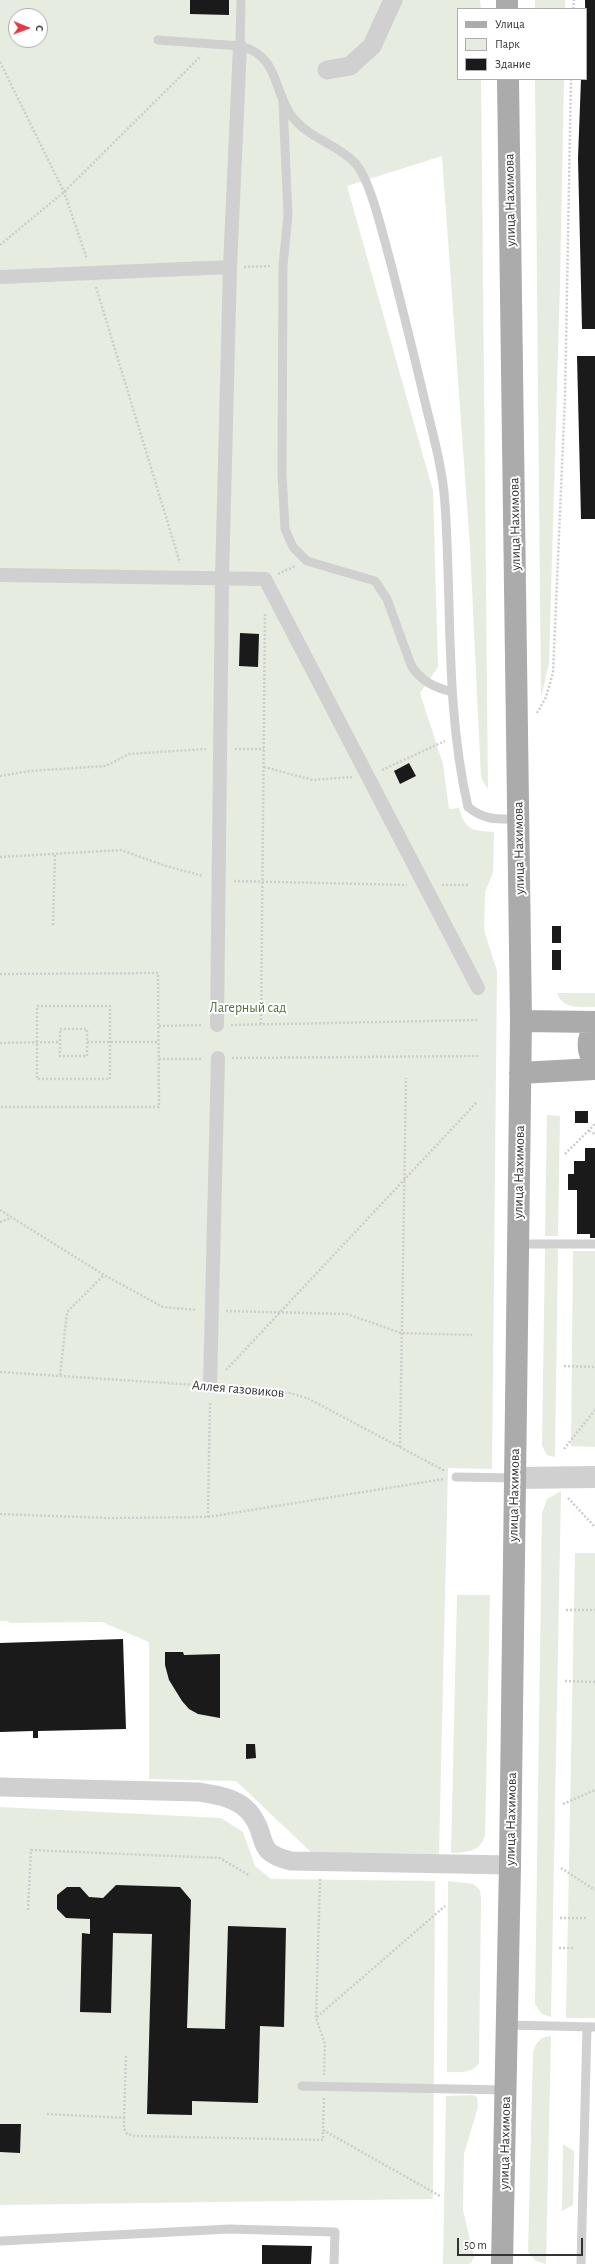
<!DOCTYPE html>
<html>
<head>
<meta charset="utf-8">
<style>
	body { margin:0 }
	#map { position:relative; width:595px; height:2264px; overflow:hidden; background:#fff; font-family:"Alegreya Sans",sans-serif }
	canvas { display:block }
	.legend { position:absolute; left:457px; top:8px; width:130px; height:72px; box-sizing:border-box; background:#fff; border:1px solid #adadad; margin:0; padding:5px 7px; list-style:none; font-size:12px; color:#333 }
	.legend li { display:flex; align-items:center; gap:8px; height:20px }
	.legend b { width:20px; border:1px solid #adadad }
	.north { position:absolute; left:8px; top:8px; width:40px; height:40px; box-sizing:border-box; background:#fff; border:1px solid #adadad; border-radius:50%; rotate:91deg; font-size:11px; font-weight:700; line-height:16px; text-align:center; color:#333 }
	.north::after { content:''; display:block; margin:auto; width:14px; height:18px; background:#e63946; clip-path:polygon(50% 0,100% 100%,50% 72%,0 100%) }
	.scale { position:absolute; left:457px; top:2238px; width:126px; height:18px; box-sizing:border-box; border:2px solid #333; border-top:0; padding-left:5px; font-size:12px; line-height:14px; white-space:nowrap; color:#333; -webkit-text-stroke:3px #fff; paint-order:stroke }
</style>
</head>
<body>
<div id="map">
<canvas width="595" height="2264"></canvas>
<ul class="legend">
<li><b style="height:5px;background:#ababab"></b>Улица</li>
<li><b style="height:11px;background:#e6ecdf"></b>Парк</li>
<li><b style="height:11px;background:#1a1a1a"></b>Здание</li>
</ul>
<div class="north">С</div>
<div class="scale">50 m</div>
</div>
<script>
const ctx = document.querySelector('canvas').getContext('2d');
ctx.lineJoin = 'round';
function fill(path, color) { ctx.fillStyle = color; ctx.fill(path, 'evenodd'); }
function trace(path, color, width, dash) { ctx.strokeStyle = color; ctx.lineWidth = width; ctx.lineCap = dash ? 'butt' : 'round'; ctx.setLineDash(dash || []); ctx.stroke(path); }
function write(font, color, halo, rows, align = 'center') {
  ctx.font = font + ' "Alegreya Sans",sans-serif'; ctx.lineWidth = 4; ctx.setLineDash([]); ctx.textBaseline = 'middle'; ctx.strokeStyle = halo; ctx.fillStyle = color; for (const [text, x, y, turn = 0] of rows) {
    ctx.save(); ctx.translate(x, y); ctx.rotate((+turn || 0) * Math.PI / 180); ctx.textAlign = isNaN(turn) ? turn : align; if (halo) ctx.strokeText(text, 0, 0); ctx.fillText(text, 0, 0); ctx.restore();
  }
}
fill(new Path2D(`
	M0 0H480L481 9H458V79H481L488 789 481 778 470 547 442 156 347 186 433 491 438 667 420 693 443 764 449 809 459 808C465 830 473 831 494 832L493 872 485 893 484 930 497 971 492 1469 448 1468 439 1854 312 1853 236 1781 149 1779V1642L102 1622 9 1623 8 1621H0ZM16 16H40V40H16Z
	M535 0H565V9H535Z
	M535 79H564L560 283 549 663 541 698Z
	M557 993H595V1007C581 1007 563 1010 557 993Z
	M547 1115 560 1116 558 1236H545Z
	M545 1248 558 1249 555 1457 547 1455 542 1446Z
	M573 1251H595V1447L571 1446Z
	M561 1491 551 2017 542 2014 535 2004 542 1513 547 1499Z
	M575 1553H595V2018H566Z
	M457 1595H490L485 1835C481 1852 467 1852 451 1853Z
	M0 1807 221 1818 243 1832 255 1866 271 1879 435 1881 433 2199 0 2205Z
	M448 1881 473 1884 480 1890 481 1899 479 2063C472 2074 459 2072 447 2072Z
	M551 2036 546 2264 536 2261 528 2252 533 2052C536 2042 540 2037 551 2036Z
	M472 2095 477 2097 478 2107 464 2154 463 2210 474 2257 471 2263 468 2264H443L446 2096Z
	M563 2144 574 2151 573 2205 562 2211Z`), '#e6ecdf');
fill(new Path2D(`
	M190 0H229V15L190 14Z
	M585 0H595V329H582L578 158 581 79H586Z
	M577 356H595V519H581Z
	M240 633 259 634 258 667 239 666Z
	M409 763 416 776 400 784 394 771Z
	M552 926H561V943H552Z
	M552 950H561V970H552Z
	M575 1111H588V1123H575Z
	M585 1148H595V1238H590V1234H577V1190H568V1174H574V1161H585Z
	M123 1639 126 1729 38 1731V1738H33V1731L0 1732V1643Z
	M165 1652H183L184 1655 220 1654V1718L198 1714 189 1709 182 1701 169 1680 165 1665Z
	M246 1744H255L256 1758 246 1759Z
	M116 1885 180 1887 191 1900 187 2028 225 2029 228 1926 286 1928 284 2027 260 2026 258 2103 192 2101V2115L147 2114 152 1934 113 1933 111 2013 80 2012 82 1933 90 1934V1919L66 1918 57 1909V1895L67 1887H80L89 1897 103 1898Z
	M0 2124H21L20 2153 0 2152Z
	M262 2245 312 2246 311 2264H262Z`), '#1a1a1a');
trace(new Path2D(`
	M573 9 574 0
	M0 62 64 192 87 259
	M0 245 64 192 201 56
	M244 267 271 266
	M96 287 180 563
	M278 574 295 566
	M537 713 546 697 553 673 565 398 571 79
	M235 749H264
	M264 767 313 780 352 777
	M382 770 445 741
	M0 776 30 771 106 766 129 754 206 749
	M0 857 121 850 166 866 203 876
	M234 881 407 885
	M442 885H470
	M53 925 55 854
	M0 974 158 973 159 1107H0
	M37 1006H110V1079H37Z
	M261 1024 265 613
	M231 1025 478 1020
	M159 1026 202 1025
	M60 1029H87V1056H60Z
	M87 1042H159
	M0 1043 59 1042
	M232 1058 478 1056
	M159 1059H203
	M589 1131 595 1134
	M565 1154 595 1124
	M0 1210 104 1275 163 1307 197 1310
	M0 1222 11 1218
	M226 1311 347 1314 401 1333 472 1335
	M564 1366 595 1367
	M226 1370 477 1102
	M0 1372 196 1385
	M60 1375 67 1312 104 1275
	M225 1387 290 1393 307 1398 445 1471
	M400 1447 406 1078
	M564 1449 595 1410
	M568 1498 595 1527
	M0 1514 107 1518 208 1517 444 1479
	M208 1517 210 1401
	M566 1610H595
	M565 1681 595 1682
	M563 1804 595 1790
	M561 1868 595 1890
	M320 1879 316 2018 325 2044 324 2075
	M28 1910 31 1850 220 1858 250 1876
	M560 1918H586
	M559 1948H574
	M317 2017 445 1906
	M324 2098 323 2130 440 2196
	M47 2114 124 2118V2128L127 2134 135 2136 323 2140V2130
	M124 2118 126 2054`), '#cdcdcd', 2.5, [2, 2]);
trace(new Path2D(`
	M158 40 240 46C281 56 272 93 294 119 310 138 338 145 355 163 371 180 384 240 391 264 403 311 415 359 426 406 434 438 443 471 445 504 452 605 445 707 468 807 486 821 497 819 519 819
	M240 46 241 0
	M283 103 288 215 283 265 282 474 285 529 293 547 307 561 375 581 387 599 411 665C421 681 433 687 452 692
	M518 1244H595
	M456 1477 515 1478
	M507 2025 595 2027
	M302 2086 506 2090
	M0 2241 229 2229 335 2232 334 2264
	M581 2264 587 2027`), '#d0d0d0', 9);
trace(new Path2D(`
	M0 277 230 267
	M0 575 265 579 478 988
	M217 1025 222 578 230 267 240 46
	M210 1386 218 1058`), '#d0d0d0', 14);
trace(new Path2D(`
	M327 70 350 66 372 46 393 0
	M0 1787 198 1792C218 1795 241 1798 253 1817 268 1839 255 1853 291 1861L510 1865`), '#d0d0d0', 19);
trace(new Path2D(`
	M515 1478 595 1477`), '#d0d0d0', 22);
trace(new Path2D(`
	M507 0V9
	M521 1021 595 1022
	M595 1028C587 1037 586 1052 595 1061
	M520 1073 595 1069
	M502 2264 510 1865 521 1021 508 79`), '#ababab', 22);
write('14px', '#333', '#fff', [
	["улица Нахимова",510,200,-91],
	["улица Нахимова",515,524,-91],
	["улица Нахимова",519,848,-91],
	["улица Нахимова",519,1172,-89],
	["Аллея газовиков",238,1389,5],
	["улица Нахимова",514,1495,-89],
	["улица Нахимова",511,1819,-89],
	["улица Нахимова",505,2143,-89]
]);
write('14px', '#56703f', '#fff', [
	["Лагерный сад",248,1008]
]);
</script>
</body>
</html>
